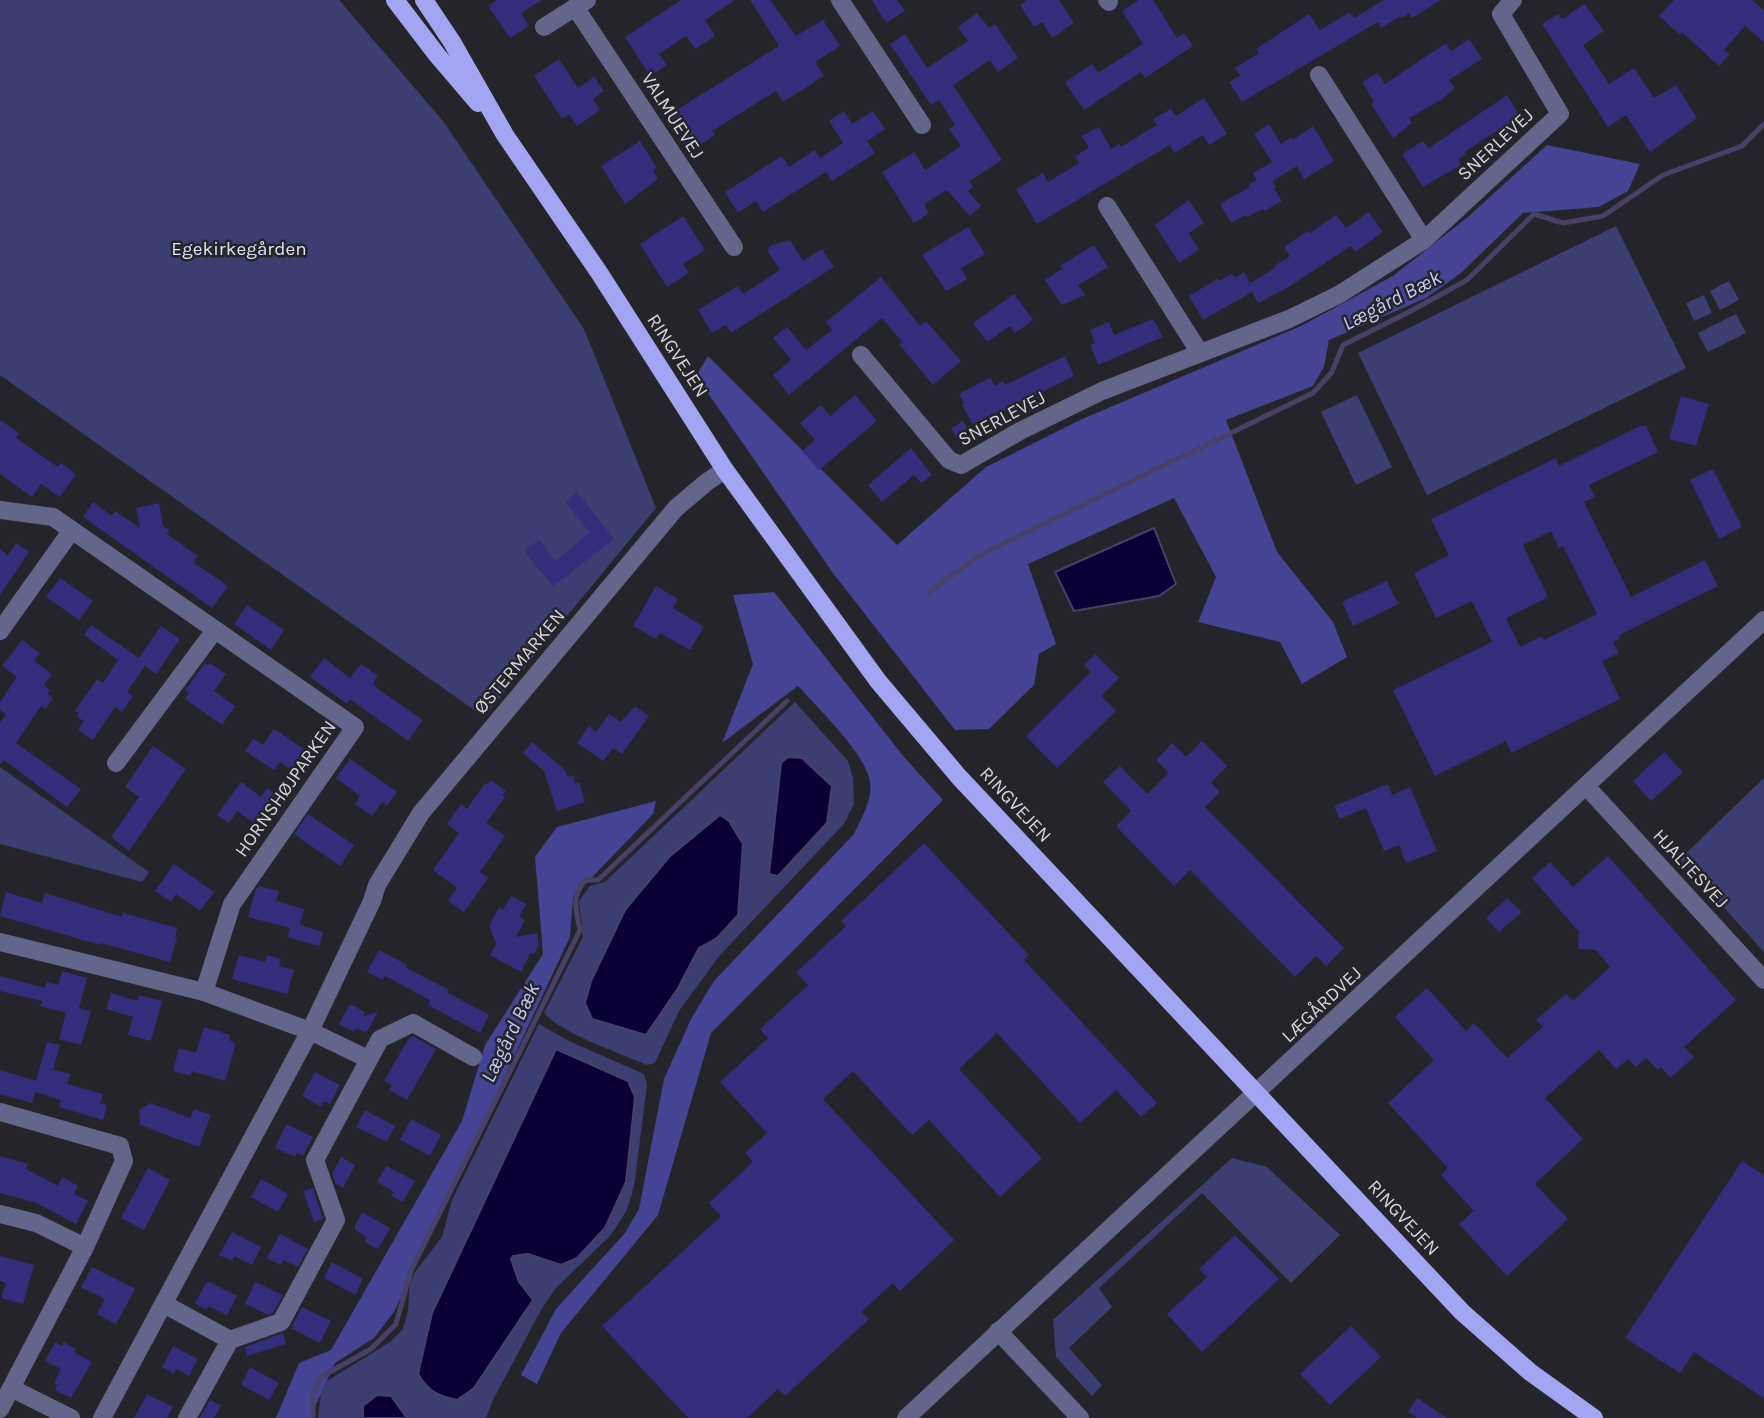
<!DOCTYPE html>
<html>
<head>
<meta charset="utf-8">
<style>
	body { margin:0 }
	canvas { display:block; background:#24242a }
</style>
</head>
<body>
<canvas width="1764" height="1418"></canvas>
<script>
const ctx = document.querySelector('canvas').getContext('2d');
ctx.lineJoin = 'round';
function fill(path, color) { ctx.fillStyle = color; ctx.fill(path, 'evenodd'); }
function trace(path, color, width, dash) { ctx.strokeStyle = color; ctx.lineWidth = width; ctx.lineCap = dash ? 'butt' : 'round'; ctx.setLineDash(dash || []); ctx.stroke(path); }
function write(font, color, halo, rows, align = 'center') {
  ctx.font = font + ' Karla,sans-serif'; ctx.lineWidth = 5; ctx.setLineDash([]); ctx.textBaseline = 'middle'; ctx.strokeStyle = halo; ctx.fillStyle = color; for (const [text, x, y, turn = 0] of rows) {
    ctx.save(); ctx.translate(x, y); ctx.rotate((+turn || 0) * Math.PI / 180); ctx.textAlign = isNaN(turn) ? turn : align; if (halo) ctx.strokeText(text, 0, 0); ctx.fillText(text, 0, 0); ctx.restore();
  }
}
fill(new Path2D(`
	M0 0H339L443 121 584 329 656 508 484 717 0 375Z
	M1616 226 1686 368 1427 495 1358 353Z
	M1729 281 1739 300 1720 310 1710 291Z
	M1704 295 1712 313 1694 321 1686 303Z
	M1736 314 1746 333 1708 352 1698 333Z
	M1357 395 1392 467 1356 485 1321 412Z
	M795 702 848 761 853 778 854 804 844 824 720 955 679 1011 655 1063 647 1065C620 1053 562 1034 544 1013L583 937 579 901 590 886 605 882ZM802 758 832 786 827 823 770 874 781 763ZM625 910 717 938 699 947 678 988 646 1035 586 1003 591 981Z
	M0 767 149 872 142 882 0 844Z
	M1764 778V952L1680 859Z
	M539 1024 569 1041 644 1074 647 1085 634 1187 626 1212 610 1236 555 1289 541 1310 493 1400 486 1418H407L391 1396 363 1406V1418H318L321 1394 327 1381 390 1342 403 1329 408 1311 410 1283 415 1272 442 1237 452 1200ZM556 1049 561 1265 528 1254H516L511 1259 519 1282 432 1313Z
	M1232 1158 1267 1167 1340 1235 1291 1283 1202 1193 1099 1288 1112 1307 1069 1348 1102 1385 1092 1396 1056 1357 1053 1320Z`), '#3c3d70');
fill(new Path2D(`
	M1547 145 1640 164 1628 191 1599 207 1523 213 1461 273 1426 298 1329 340 1324 367 1313 386 1226 420 1277 552 1333 622 1347 657 1302 684 1280 642 1198 622 1216 577 1174 498 1028 564 1056 644 1039 654 1034 685 989 729 955 730 833 573 696 376 708 356 897 545 986 467 1080 420 1301 326 1393 276 1469 216Z
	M774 592 904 757 943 800 711 1033 658 1215 561 1333 537 1384 521 1375 556 1309 625 1233 639 1209 664 1079 691 1019 714 981 854 834C861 819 873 799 870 782 867 755 817 707 798 686L722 743 753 664 733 595Z
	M656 801 653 814 573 897 570 937 394 1312 374 1338 335 1363 314 1409V1418H276L299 1363 331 1350 462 1121 485 1045 543 954 535 857 557 827Z`), '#454393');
const water = new Path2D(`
	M1154 528 1176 584 1159 596 1074 611 1055 572Z
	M788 757 802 758 832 786 827 823 778 876 769 874 781 763Z
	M720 815 729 821 743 844 738 915 717 938 699 948 678 988 646 1035 592 1019 585 1003 591 981 625 910 669 857Z
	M556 1049 628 1081 635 1097 626 1182 605 1228 577 1258 561 1265 528 1254 513 1256 511 1259 519 1282 533 1300 474 1388 457 1400C438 1396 428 1391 418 1374L432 1313Z
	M377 1395 391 1396 407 1418H363V1406Z`);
fill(water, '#0b0035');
trace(water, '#484066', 2);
trace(new Path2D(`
	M929 592 982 554 1313 393 1332 372 1343 345 1409 312 1467 280 1534 214 1563 223 1603 216 1663 175 1742 146 1764 124
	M313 1418V1394L321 1377 371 1349 396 1324 411 1271 580 930C576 911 571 896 585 880H598L787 701`), '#484066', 5);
fill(new Path2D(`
	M498 0H542L521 13 529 26 510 38 488 6Z
	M681 0H735L705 20 715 36 695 49 686 36 659 54 667 65 650 76 625 37Z
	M750 0H770L796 36 823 20 840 46 815 62 824 76 783 102 776 91 712 131 715 135 689 152 667 116 779 46Z
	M872 0H897L905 11 886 23Z
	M1027 0H1059L1074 23 1052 38 1042 22 1034 27 1020 5Z
	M1139 0H1153L1177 38 1184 33 1193 46 1145 78 1141 72 1084 110 1065 82 1092 64 1098 73 1143 44 1122 11Z
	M1384 0H1441L1412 18 1409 13 1402 18 1401 16 1381 28 1378 22 1242 102 1229 82 1240 76 1235 68 1259 53 1256 49 1309 14 1320 30 1350 12 1354 18Z
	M1674 0H1752L1764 10V42L1745 26 1724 50 1730 54 1719 66 1682 32 1680 35 1659 16Z
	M1585 4 1604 31 1583 45 1609 84 1634 68 1654 98 1676 85 1697 118 1650 152 1626 115 1608 127 1542 24 1558 14 1562 19Z
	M977 13 989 28 995 24 1018 58 998 72 990 60 953 85 1002 160 970 181 973 187 968 191 981 206 970 216 947 190 924 204 929 213 914 223 882 172 914 152 925 170 961 146 949 129 955 125 939 100 931 105 890 44 905 34 927 68 968 41 958 27Z
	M1469 39 1482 59 1449 80 1455 88 1441 100 1409 118 1412 123 1393 138 1371 104 1374 102 1362 82 1378 73 1385 84 1446 43 1451 51Z
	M559 59 578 88 594 77 604 91 593 99 600 110 577 126 569 114 562 119 534 76Z
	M1507 95 1520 116 1464 152 1466 155 1458 159 1461 165 1423 187 1402 154 1423 141 1429 148Z
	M1204 98 1227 134 1209 145 1203 135 1174 153 1170 145 1037 224 1016 189 1043 173 1048 182 1079 163 1075 156 1089 148 1082 136 1099 127 1111 149 1119 144 1121 147 1157 125 1153 119 1171 109 1176 116Z
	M844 111 852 124 873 111 885 129 867 141 875 153 832 181 826 172 763 212 756 201 738 213 725 192 782 156 789 167 815 150 820 158 843 143 829 121Z
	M1269 124 1281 144 1292 137 1293 140 1313 126 1334 161 1304 179 1297 166 1273 181 1276 187 1274 188 1282 201 1264 211 1263 209 1247 217 1246 215 1231 223 1220 204 1250 187 1249 184 1257 180 1253 173 1272 162 1254 134Z
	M640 141 657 168 653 170 658 179 625 204 601 166Z
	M1189 200 1204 223 1189 233 1199 250 1179 263 1155 225Z
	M1369 212 1383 232 1355 252 1351 246 1287 288 1258 303 1252 292 1203 320 1189 296 1217 279 1219 281 1232 274 1235 278 1244 272 1250 283 1275 268 1274 266 1290 256 1284 247 1308 231 1310 233 1336 215 1346 228Z
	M683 216 705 250 683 264 689 273 667 287 640 244Z
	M968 227 985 254 961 268 967 279 946 291 922 255Z
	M790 240 803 261 822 249 834 267 731 333 726 325 712 333 698 310 738 286 743 294 780 270 768 252 769 246Z
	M1094 245 1108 267 1078 285 1085 295 1062 305 1045 280 1062 269 1060 266Z
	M881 277 920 326 926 321 961 361 933 385 899 344 902 342 882 318 789 395 773 375 791 360 773 338 787 327 806 350 832 330 826 322Z
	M1014 294 1033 320 1015 333 1010 326 987 342 973 323Z
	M1153 319 1163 337 1098 365 1090 345 1095 343 1090 330 1109 322 1114 335Z
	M1065 356 1074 376 1032 397 1031 395 995 417 993 413 973 425 962 405 964 403 959 394 990 378 995 386 1003 381 1005 385Z
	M855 395 877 421 819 470 802 451 815 440 800 423 821 405 830 416Z
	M1681 396 1709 404 1696 446 1669 439Z
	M0 420 19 433 16 438 58 467 61 463 76 474 60 497 41 484 32 497 0 474Z
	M963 421 971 435 959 442 951 428Z
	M1640 426H1646L1658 452 1589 485 1595 497 1584 502 1631 597 1705 560 1718 586 1619 635 1621 638 1613 642 1619 653 1602 661 1620 699 1511 753 1506 741 1435 776 1393 690 1492 642 1472 601 1436 618 1414 573 1449 555 1431 519 1556 458 1559 466ZM1551 531 1559 548 1563 546 1597 614 1544 640 1542 636 1520 647 1506 618 1548 597 1523 545Z
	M911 448 932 475 921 483 914 475 882 502 868 485Z
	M1713 469 1742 527 1719 539 1690 480Z
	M577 492 614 539 553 586 524 551 539 540 555 561 590 533 566 502Z
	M93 502 112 516 115 511 140 528 136 508 159 503 163 526 169 530 167 534 198 556 193 562 228 586 212 608 83 517Z
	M16 543 29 552 0 595V549L8 555Z
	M60 578 93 601 79 620 46 597Z
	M1387 581 1398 604 1353 626 1342 602Z
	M656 586 678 599 673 608 704 627 690 650 660 633 656 639 633 626Z
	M247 605 284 630 271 650 234 624Z
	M91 625 139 658 161 626 180 639 156 674 145 666 127 692 133 696 122 712 115 707 93 740 78 730 84 721 77 717 79 713 75 711 97 679 103 683 118 660 84 635Z
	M22 640 40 653 34 661 52 674 44 685 50 690 47 694 53 698 46 709 41 706 16 743 81 789 67 807 4 760 0 765V723L6 714 0 710V702L17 677 2 666Z
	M1095 654 1119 678 1101 696 1116 711 1057 768 1026 736 1091 672 1084 665Z
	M324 658 350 678 361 664 378 676 373 683 378 689 423 720 408 741 350 699 347 704 310 677Z
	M205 663 208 665 210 663 226 674 214 691 235 706 222 725 185 699 189 693 185 690Z
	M635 706 649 716 622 754 613 748 603 761 577 743 589 726 596 732 609 714 621 722Z
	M274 729 307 751 293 771 280 762 274 770 245 751 253 739 263 745Z
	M1202 741 1227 766 1211 783 1220 792 1205 807 1344 948 1326 966 1316 956 1295 977 1190 870 1174 886 1116 826 1131 811 1103 782 1120 766 1147 794 1169 773 1156 760 1172 743 1186 757Z
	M532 742 565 770 568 777 573 775 575 784 579 782 585 802 557 811 544 771 523 753Z
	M153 746 186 769 129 851 111 837 139 797 125 787Z
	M1664 752 1683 772 1651 801 1633 781Z
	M350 759 397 792 387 806 382 802 372 816 355 804 360 796 336 778Z
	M490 780 506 791 502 796 505 797 486 823 505 836 480 872 488 878 464 912 448 901 457 888 433 870 459 833 447 824 461 804 467 809 485 783 487 785Z
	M241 782 261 797 267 788 279 797 258 826 237 811 229 823 217 815Z
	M1388 784 1392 795 1410 787 1437 851 1406 863 1399 845 1384 851 1366 808 1340 819 1334 806Z
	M308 814 354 845 340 866 294 834Z
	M924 843 1029 955 1024 960 1157 1103 1141 1117 1116 1090 1080 1123 997 1033 959 1069 1042 1158 1000 1197 929 1120 912 1135 853 1071 823 1099 954 1240 900 1291 893 1283 861 1312 869 1319 785 1396 778 1389 747 1418H688L602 1326 721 1216 709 1203 753 1162 745 1153 767 1133 720 1082 768 1038 760 1029 808 985 796 973 846 926 841 921Z
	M1608 856 1736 1000 1684 1047 1694 1057 1670 1078 1661 1067 1658 1070 1646 1058 1636 1067 1628 1059 1616 1069 1599 1050 1545 1098 1583 1139 1535 1184 1568 1219 1507 1276 1459 1224 1474 1211 1441 1175 1448 1168 1388 1103 1434 1060 1395 1017 1427 988 1466 1031 1474 1023 1507 1058 1543 1027 1536 1020 1566 994 1573 1001 1610 967 1596 950 1578 949 1579 932 1532 878 1550 862 1573 887Z
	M174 864 214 892 200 911 176 894 171 902 155 891Z
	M259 886 279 891 276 901 304 909 300 925 323 932 319 946 287 937 290 928 248 917 255 891Z
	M6 892 42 903 45 893 122 917 123 913 177 928 175 937 177 938 170 962 101 943 100 945 0 916Z
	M511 896 526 904 519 917 525 920 516 937 537 933 539 944 534 954 531 952 521 972 490 955 496 944 489 926 499 907 503 910Z
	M1507 898 1522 912 1499 932 1486 918Z
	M379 950 407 965 406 968 449 990 448 993 489 1015 480 1033 428 1005 430 1000 385 976 382 980 367 972Z
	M239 955 265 962 267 955 281 959 279 966 294 970 287 994 232 979Z
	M62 971 87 978 79 1008 91 1011 81 1045 59 1039 66 1013 40 1006 42 1001 0 991V976L45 988 47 982 58 985Z
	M111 993 137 1001 139 995 162 1001 151 1041 128 1035 133 1017 106 1009Z
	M350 1004 365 1012 363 1016 378 1012 366 1033 356 1028 354 1032 339 1024Z
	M204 1027 230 1035 229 1040 236 1043 225 1081 192 1071 191 1076 173 1071 179 1048 196 1053Z
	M413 1036 436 1049 407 1100 389 1090 392 1085 384 1081 409 1038Z
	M47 1042 60 1045 53 1070 70 1074 67 1084 103 1094 100 1103 107 1105 103 1120 59 1107 61 1100 35 1092 32 1103 0 1094V1070L36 1081Z
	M315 1072 340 1085 330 1104 324 1101 321 1107 302 1096Z
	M150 1103 190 1118 194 1109 211 1115 199 1147 140 1125 139 1110Z
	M365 1110 395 1126 387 1142 356 1127Z
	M411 1119 441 1135 430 1156 400 1140Z
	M286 1124 313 1137 303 1156 297 1153 295 1157 275 1148Z
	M0 1156 28 1164 26 1169 58 1186 62 1177 78 1186 74 1194 88 1201 76 1224 36 1203 0 1193Z
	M341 1157 355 1165 343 1188 336 1184 332 1174Z
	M1742 1161 1764 1175V1398L1694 1352 1680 1373 1625 1338Z
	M386 1166 415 1181 403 1202 391 1196 394 1192 377 1182Z
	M148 1168 170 1180 144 1230 121 1218Z
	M261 1179 288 1194 278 1212 251 1197Z
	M313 1188 323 1219 314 1222 303 1191Z
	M362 1212 390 1228 378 1249 364 1242 367 1237 355 1230V1225Z
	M232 1232 261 1247 252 1265 234 1256 232 1261 219 1255Z
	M280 1234 308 1249 298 1267 283 1260 280 1265 267 1258Z
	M1235 1235 1279 1279 1202 1352 1167 1314 1207 1277 1199 1269Z
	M0 1256 34 1265 23 1304 1 1298 6 1283 0 1281Z
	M332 1262 363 1279 355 1295 324 1278Z
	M92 1267 135 1289 116 1324 97 1314 105 1299 81 1287Z
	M207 1281 237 1296 227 1315 208 1306 206 1310 195 1303Z
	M255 1282 283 1295 273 1313 268 1315 245 1304Z
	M302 1307 331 1321 320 1343 291 1328 294 1327 292 1326Z
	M1351 1326 1381 1357 1330 1405 1300 1374Z
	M283 1333 286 1344 247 1356 245 1347Z
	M55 1342 62 1346 64 1342 76 1349 74 1352 92 1362 71 1398 55 1390 57 1385 54 1383 61 1369 45 1361Z
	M173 1346 198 1359 189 1376 176 1369 174 1374 162 1367Z
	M250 1367 279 1383 269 1400 241 1385Z
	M147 1394 173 1407 167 1418H134Z
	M1417 1398 1447 1418H1417L1408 1412Z
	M210 1400 221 1406 214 1418H200Z`), '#332d7b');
trace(new Path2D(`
	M840 0 922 125
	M1107 0 1109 2
	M575 7 734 247
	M544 27 587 0
	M1319 75 1424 240
	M1107 206 1200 353
	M861 355 949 460 961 465 1020 431 1102 391 1289 319 1340 294 1424 240 1560 114 1501 14 1513 0
	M0 510 53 517 355 727 232 904 204 992
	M0 631 72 530
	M116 763 215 630
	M1586 786 1764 980
	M0 942 204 992 310 1031 368 1059
	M0 1112 120 1146 124 1161 85 1247 0 1409
	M0 1214 36 1223 85 1247
	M164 1304 230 1340
	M998 1331 1080 1418
	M11 1388 71 1418
	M102 1418 310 1031 372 901 377 885 421 813 676 508 708 481 725 470
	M187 1418 230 1340 281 1322 336 1220 315 1160 380 1039 413 1023 473 1057
	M906 1418 1764 620`), '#63668a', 18);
trace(new Path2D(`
	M395 0 437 55 478 103
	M424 0 452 42 505 135 600 274 725 470 878 681 959 777 1462 1312 1530 1372 1594 1418`), '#a2a6f2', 18);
write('19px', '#d6d6da', '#24242a', [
	["VALMUEVEJ",672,116,57],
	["SNERLEVEJ",1496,145,-43],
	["RINGVEJEN",677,356,57],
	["SNERLEVEJ",1002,419,-28],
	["ØSTERMARKEN",520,662,-50],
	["HORNSHØJPARKEN",286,789,-55],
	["RINGVEJEN",1015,805,47],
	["HJALTESVEJ",1690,869,47],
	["LÆGÅRDVEJ",1322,1005,-43],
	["RINGVEJEN",1403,1218,47]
]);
write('19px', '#e0e2f9', '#24242a', [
	["Egekirkegården",239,250]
]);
write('italic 21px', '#c5c9f6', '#24242a', [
	["Lægård Bæk",1392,301,-27],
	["Lægård Bæk",511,1033,-64]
]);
</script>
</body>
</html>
